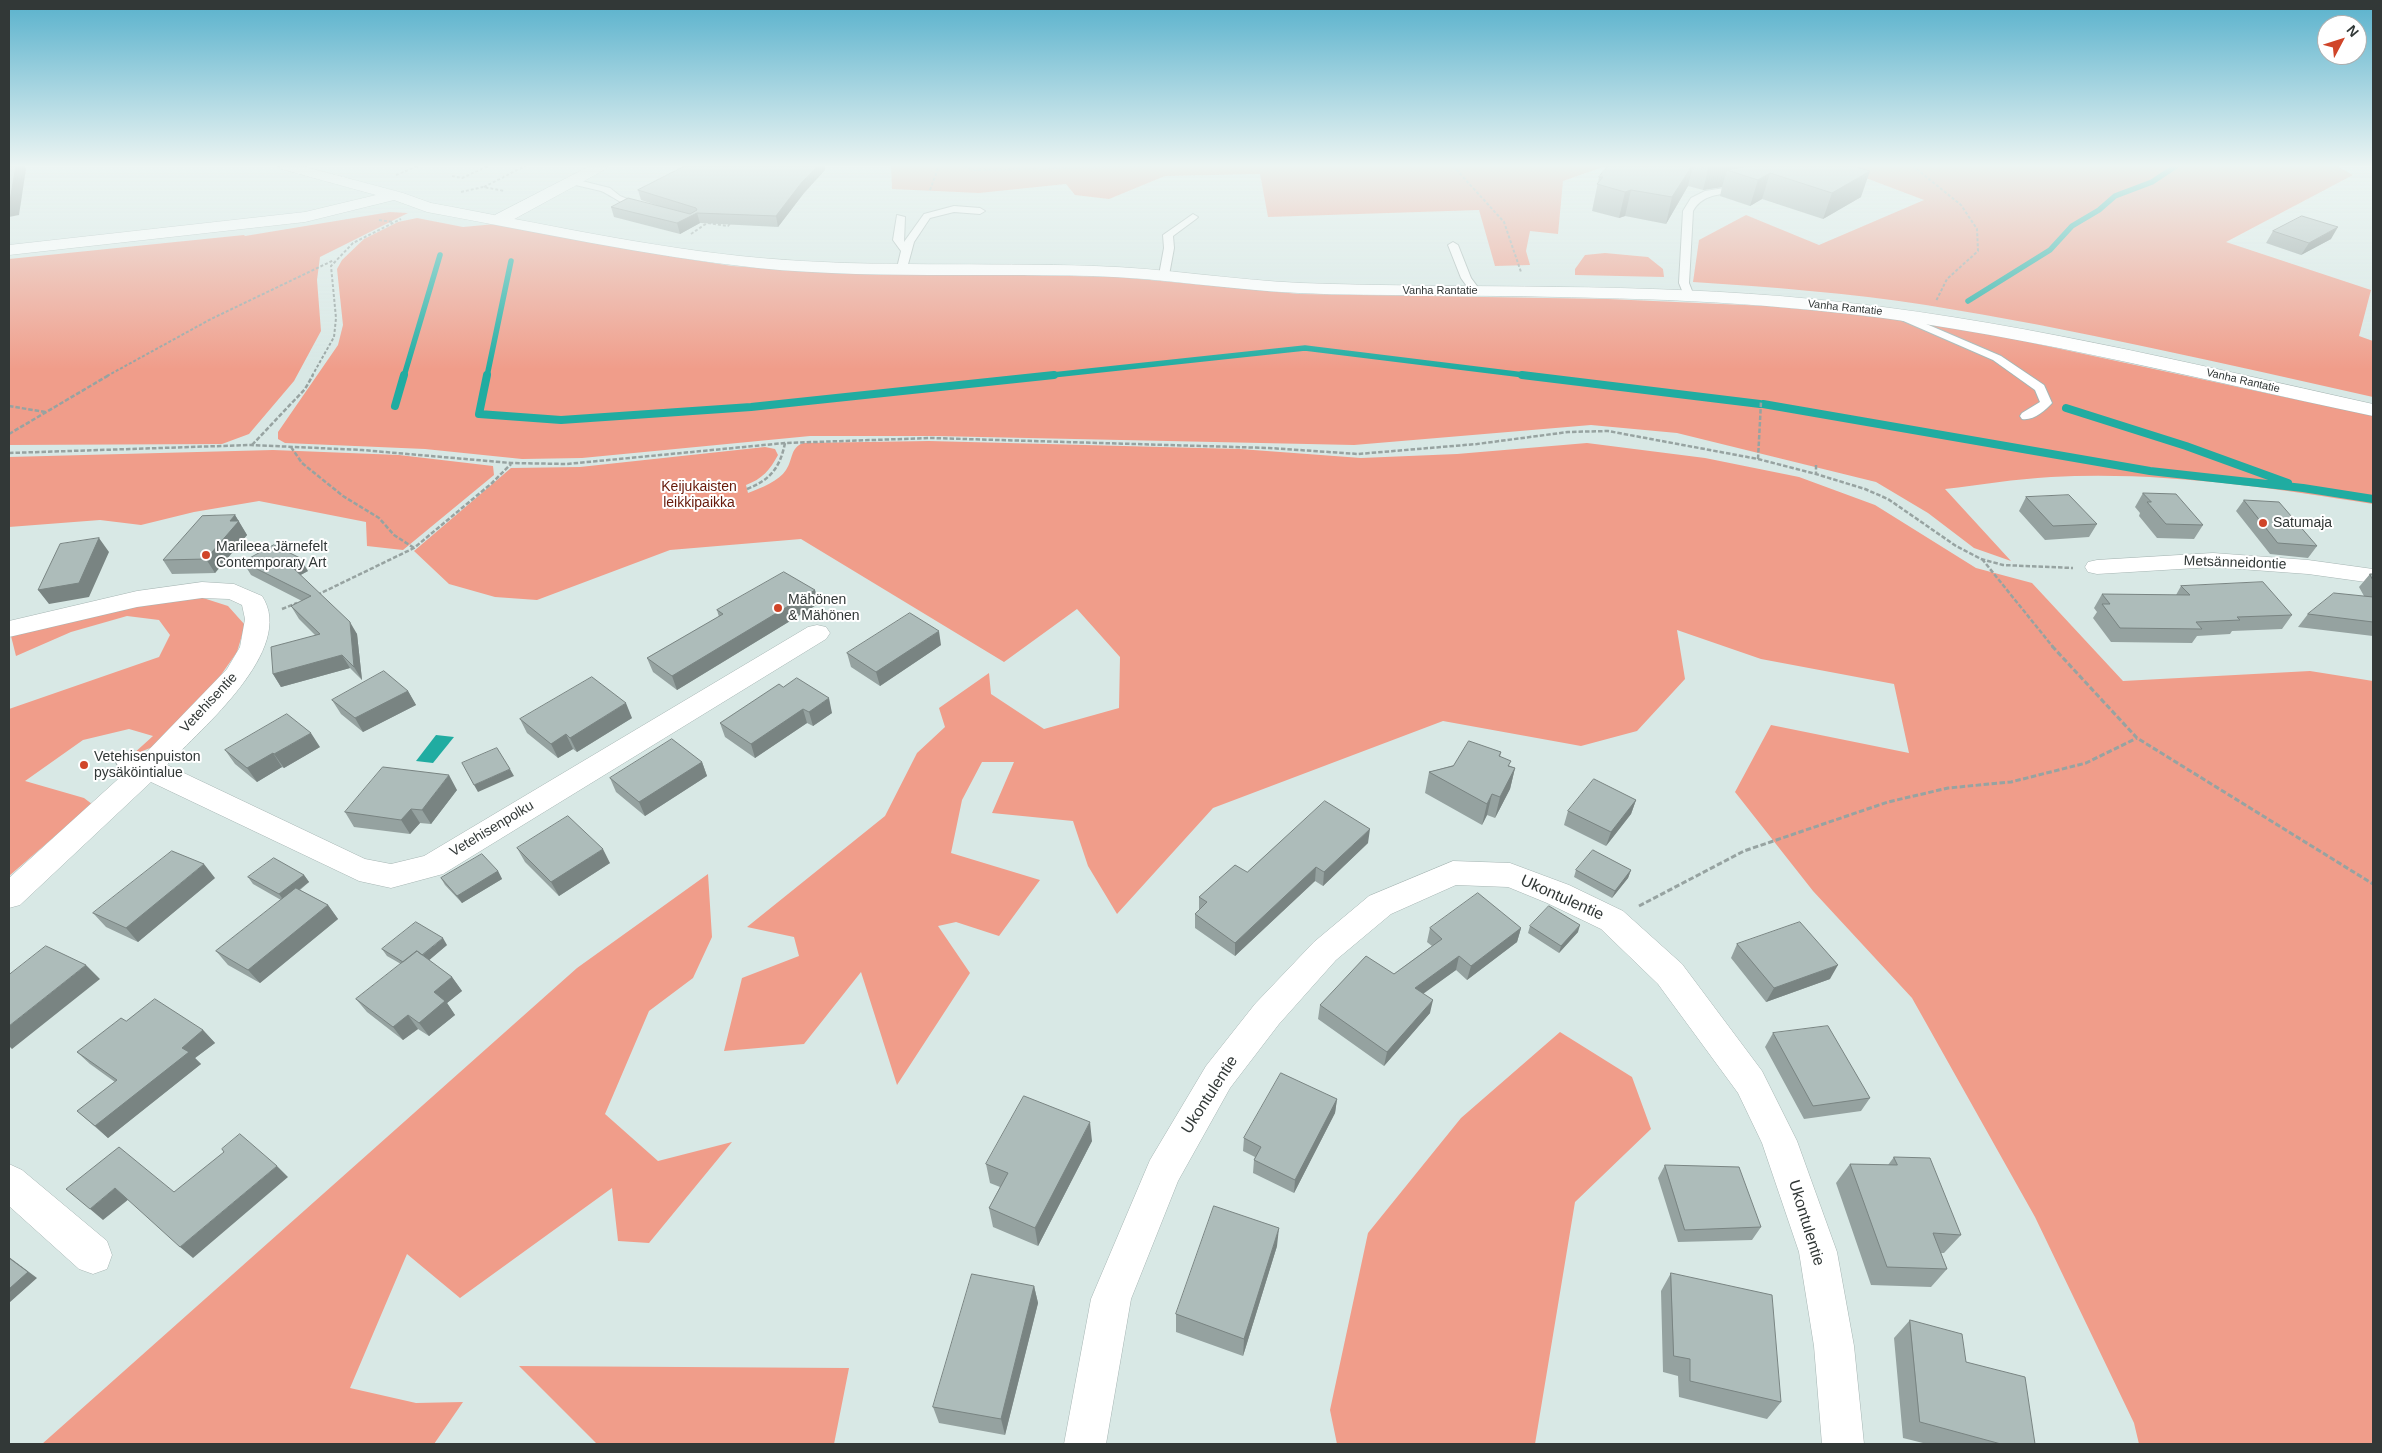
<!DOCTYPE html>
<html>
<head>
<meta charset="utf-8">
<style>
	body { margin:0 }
	#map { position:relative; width:2382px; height:1453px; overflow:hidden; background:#d8e8e5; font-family:Helvetica,sans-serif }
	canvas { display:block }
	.frame { position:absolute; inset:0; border:10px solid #323837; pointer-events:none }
	.north { position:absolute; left:2317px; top:15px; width:50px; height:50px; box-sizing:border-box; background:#fff; border:1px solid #adafaf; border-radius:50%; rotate:50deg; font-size:14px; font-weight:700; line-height:20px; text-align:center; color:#323837 }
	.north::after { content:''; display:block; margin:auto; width:18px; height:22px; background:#d04529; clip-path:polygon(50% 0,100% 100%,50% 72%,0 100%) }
</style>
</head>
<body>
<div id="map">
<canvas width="2382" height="1453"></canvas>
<div class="frame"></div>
<div class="north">N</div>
</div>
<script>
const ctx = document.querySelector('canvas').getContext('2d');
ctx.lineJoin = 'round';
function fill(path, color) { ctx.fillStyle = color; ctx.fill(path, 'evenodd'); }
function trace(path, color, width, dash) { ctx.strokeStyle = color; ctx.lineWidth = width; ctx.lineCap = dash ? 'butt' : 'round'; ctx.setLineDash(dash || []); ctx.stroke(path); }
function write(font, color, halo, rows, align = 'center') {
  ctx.font = font + ' Helvetica,sans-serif'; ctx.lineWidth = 4; ctx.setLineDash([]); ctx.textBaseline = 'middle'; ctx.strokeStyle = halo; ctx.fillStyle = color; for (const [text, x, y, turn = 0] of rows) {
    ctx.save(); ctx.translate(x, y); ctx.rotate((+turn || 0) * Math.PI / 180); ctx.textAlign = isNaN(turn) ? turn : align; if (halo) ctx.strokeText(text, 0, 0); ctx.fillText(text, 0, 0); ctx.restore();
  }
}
fill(new Path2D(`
	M891 166H1606L1563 181 1558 234 1530 231 1526 251 1530 265 1495 266 1479 210 1268 217 1260 174 1165 176 1109 199 1075 195 1066 184 979 193 892 189Z
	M1834 166H2337L2353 175 2226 242 2371 290 2359 336 2373 341V397C2225 364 2076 329 1926 305 1849 293 1771 287 1693 282L1699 240 1746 215 1819 245 1924 200Z
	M390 212 408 213 320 257 317 280 321 331 294 381 249 434 222 444 9 445V259L244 235 245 236Z
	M417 218 463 227 495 224 656 254 732 266 788 270 1118 277 1299 294 1608 299 1767 306 1930 321 2373 416V504C2267 487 2158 471 2051 477 2015 479 1980 485 1945 489L2011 561 1974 548 1928 513 1876 482 1677 433 1591 425 1354 445 935 436H810L582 458 522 459 425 449 285 443 278 439V432L338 345 343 325 337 269 342 260 364 239 398 222Z
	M1605 253 1648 257 1663 269 1664 277 1575 275V269L1585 255Z
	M929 441 1240 449 1361 458 1457 454 1587 443 1705 458 1799 477 1875 505 1976 568 2032 583 2123 681 2310 671 2373 681V1444H2139L2134 1423 2035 1217 1912 998 1813 891 1735 792 1771 725 1909 753 1894 684 1761 659 1677 630 1685 679 1637 731 1581 746 1443 721 1213 808 1117 914 1088 866 1073 821 992 813 1014 762H982L962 800 951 853 1040 880 999 936 956 922 938 926 970 973 897 1085 861 972 804 1044 724 1051 742 978 799 956 794 937 747 927 885 816 917 753 945 727 939 708 989 673 991 694 1044 729 1119 708 1120 657 1077 609 1004 662 801 539 670 550 537 600 495 597 449 584 414 551 511 468 580 467 765 447 775 449 778 455C770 470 762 479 746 485L748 493C761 488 779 481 786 470 793 460 790 448 803 443Z
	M273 450 399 455 493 466 494 475 403 550 367 546 366 522 259 501 194 512 141 525 100 520 9 527V457Z
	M200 597 228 606 245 625 237 652 216 682 158 745 132 755 153 736 129 729 83 740 25 781 84 798 92 804 9 876V709L159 657 170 635 159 620 127 616 71 632 16 656 10 632 157 600Z
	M708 874 712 937 693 978 649 1011 605 1114 658 1161 732 1142 649 1243 618 1241 612 1188 460 1298 407 1254 350 1388 416 1403 463 1402 434 1444H42L577 968Z
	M1560 1032 1632 1077 1651 1129 1575 1202 1535 1444H1337L1330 1410 1368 1233 1461 1118Z
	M519 1366 849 1368 834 1444H597Z`), '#f09d8a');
fill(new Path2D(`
	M436 735 454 737 433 763 416 761Z`), '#20aca1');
trace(new Path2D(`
	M1968 301 2050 250 2072 226 2099 210 2115 196 2152 182 2176 166
	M404 376 440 255
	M487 376 511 261
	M1043 376 1305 348 1532 376`), '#20aca1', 5.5);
trace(new Path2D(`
	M487 375 479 414 561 420 751 407 1054 375
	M1522 375 1760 404
	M1763 404 2150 471 2303 488 2373 499
	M395 406 404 375
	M2066 408 2186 446 2288 483`), '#20aca1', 8);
const lane = new Path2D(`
	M570 178 610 188 620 196 647 207C636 216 612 195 601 191 590 188 578 186 567 183L565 181Z
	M1744 185 1749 188 1747 190C1727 195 1704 191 1693 211L1689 283 1694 296 1693 298H1685L1679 283 1683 211 1691 198 1705 191Z
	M954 206 980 208 985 211 980 214 954 212 930 218 914 242 907 268 906 270H898L897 268 901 251 893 240 897 215 905 217 904 242 924 214Z
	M1193 214 1198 217 1196 219 1173 236 1174 248 1169 275 1168 277H1160L1159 275 1164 248 1163 235Z
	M1453 242 1458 245 1471 278 1480 290 1479 292H1471L1461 278 1448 245Z
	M1896 311 2001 356 2044 385 2052 403C2045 411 2033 421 2022 419L2020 416 2022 413 2040 402 2035 390 1993 360 1892 316V312Z
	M124 756 154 764 156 768 154 772 148 774 118 766 116 762 118 758Z`);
const street = new Path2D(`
	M590 166H609L606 169 507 223H495L493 219 495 215Z
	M2213 553 2308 560 2373 569V583L2308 574 2213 567 2097 574 2088 572 2085 567 2088 562 2097 560Z
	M202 582 234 584 262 596C297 649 201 729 167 765L365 859 391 864 424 856 808 627 817 625 826 627 830 633 826 639 443 874 391 888 359 881 151 782 20 905 9 908V878L138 761 227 669 240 647 245 619 242 605 229 599 202 598 137 607 9 637V621L137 591Z
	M1453 861 1510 863 1569 885 1623 911 1682 964 1762 1071 1797 1141 1837 1252 1854 1346 1864 1444H1822L1814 1346 1799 1252 1762 1143 1738 1093 1658 984 1601 929 1547 903 1508 887 1456 885 1391 914 1336 960 1279 1024 1230 1088 1178 1181 1131 1299 1106 1444H1064L1091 1299 1150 1160 1206 1066 1255 1004 1314 942 1369 896Z
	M9 1164 22 1170 107 1241 112 1255 107 1269 93 1274 79 1269 9 1206Z`);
const secondary = new Path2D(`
	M278 166H302L403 193 431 203C540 223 650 248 761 258 872 268 984 262 1095 266 1164 268 1232 280 1301 283 1471 289 1642 282 1812 299 2002 317 2188 363 2373 404V416C2187 377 2002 328 1812 310 1684 297 1555 297 1427 295 1385 295 1342 295 1299 293 1230 290 1162 278 1093 276 981 273 869 279 758 268 646 256 537 232 427 212L394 200 305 222 9 255V245L305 212 376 195 281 169Z`);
trace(lane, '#a6b5b3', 2);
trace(street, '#a6b5b3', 1);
trace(secondary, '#a6b5b3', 1);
trace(new Path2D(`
	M964 166 974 170 1153 166
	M1453 166 1504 222 1521 272
	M1913 166 1961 205 1977 229 1978 251 1947 279 1936 301
	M396 175 418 166
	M452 176 462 178 488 166
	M484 187 525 166
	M930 190 939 166
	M461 192 483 187 505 191
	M379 220 393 222
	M708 223 728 226 732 221
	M691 234 707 223
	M107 376 211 319 334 260
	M312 376 334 337 336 318 331 266 353 243 401 219`), '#97a3a1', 2, [3, 2]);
trace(new Path2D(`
	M9 406 45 412
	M9 434 109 375
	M252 445 305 389 313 375
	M291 447 302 463 343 496 379 518 394 535 414 548
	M9 453 251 445 362 450 511 463 567 464 785 443 931 438 1269 448 1358 454 1477 444 1568 432 1608 431 1758 459 1816 474 1865 489 1888 499 1956 546 1981 559 2003 565 2073 568
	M1758 459 1761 402
	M1816 465V474
	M747 489C770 480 780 468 785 443
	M1982 559 2053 647
	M317 595 414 548 492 483 511 464
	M282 609 297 603`), '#97a3a1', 2.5, [4.5, 2]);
trace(new Path2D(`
	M2052 646 2137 738 2373 884
	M1639 906 1744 851 1888 802 1948 788 2011 782 2086 763 2137 738`), '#97a3a1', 3, [5.5, 2.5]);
fill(lane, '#fff');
fill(street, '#fff');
fill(secondary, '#fff');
fill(new Path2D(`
	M685 166H825V170L804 193 778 227 700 223 680 234 614 217 611 207 656 205 641 200 638 190Z
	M1608 166H1853L1861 197 1823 219 1762 199 1750 206 1720 196 1722 187 1703 190 1688 186 1666 224 1625 216 1619 218 1592 211 1599 177Z
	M2273 231 2331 239 2301 255 2266 243Z
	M2143 493 2203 525 2194 539 2157 538 2139 516 2140 513 2135 507Z
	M2026 497 2097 524 2089 537 2045 540 2019 511Z
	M2244 500 2317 546 2308 558 2270 554 2236 511Z
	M235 515 247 535 215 573 172 574 163 560Z
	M243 562 308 571 300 575 357 634 362 680 350 668 281 687 273 674 315 635 299 619 291 606 302 601 251 575Z
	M2370 574H2373V636L2298 627 2308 614 2364 596 2359 587Z
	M2181 586 2292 615 2282 629 2232 631 2230 634 2197 636 2192 643 2111 642 2093 618 2097 612 2094 608 2102 594 2176 595Z
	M815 590 818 604 677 690 653 672 647 658 719 617 717 610Z
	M941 645 880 686 851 667 847 653Z
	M783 687 832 713 813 726 807 723 755 758 725 737 720 723Z
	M408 691 416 705 363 732 341 714 332 700Z
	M632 718 577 752 573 749 558 758 527 733 520 719Z
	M320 747 284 768 282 767 257 782 235 764 225 750Z
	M1501 752 1500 757 1510 766 1515 768 1510 789 1495 818 1487 815 1482 825 1425 793 1429 772Z
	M702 762 707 776 645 816 616 792 610 778Z
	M457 790 431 824 420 823 410 834 354 827 345 812Z
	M1636 800 1631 814 1606 846 1564 825 1568 811Z
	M1368 843 1323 886 1315 881 1235 956 1195 928V914L1199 910V897L1247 872Z
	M517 848 610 863 559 896 525 862Z
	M1576 870H1631L1628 878 1612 898 1574 877Z
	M498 871 502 879 462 903 445 885 441 878Z
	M304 875 309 882 300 890 328 905 338 919 260 983 228 965 216 951 281 900 253 884 248 877Z
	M215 878 138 942 106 927 93 913Z
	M1530 926 1578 932 1559 953 1528 933Z
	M1430 928H1521L1517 942 1467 980 1456 970 1423 993 1430 1013 1384 1066 1318 1019 1320 1005 1394 974 1432 946 1427 942Z
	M1737 944 1830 979 1766 1002 1731 958Z
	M447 945 429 960 452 977 462 991 447 1003 455 1015 429 1036 418 1029 403 1040 367 1012 356 999 401 964 387 956 382 949Z
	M126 1021 203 1030 215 1043 195 1058 201 1064 108 1138 77 1111 115 1082 90 1064 77 1052Z
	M1773 1033 1870 1098 1861 1111 1804 1119 1765 1047Z
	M1337 1099 1335 1113 1294 1193 1253 1173 1254 1160 1255 1157 1243 1151 1244 1138Z
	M1092 1141 1038 1246 993 1227 989 1208 1000 1187 990 1183 986 1164Z
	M1894 1157 1961 1235 1944 1253H1941L1947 1269 1931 1287 1871 1285 1836 1183 1850 1164 1888 1165Z
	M1665 1165 1761 1227 1752 1240 1678 1242 1658 1178Z
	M1277 1246 1243 1356 1176 1332V1314Z
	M1671 1273 1781 1402 1767 1419 1679 1397 1678 1376 1663 1372 1661 1291Z
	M1034 1286 1038 1303 1005 1435 939 1423 933 1407Z
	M1910 1320 1966 1362 2035 1444H1927L1903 1438 1894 1338Z`), '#95a2a0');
fill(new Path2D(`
	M16 166H24L26 169 19 215 9 217V201Z
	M818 166H825V170L804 193 778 227 776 216 802 182Z
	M1692 166H1693L1688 186 1666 224 1672 197Z
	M1709 166H1783L1770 173 1762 199 1750 206 1758 180 1727 170 1722 187 1703 190Z
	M1870 171 1861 197 1823 219 1832 193Z
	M1631 190 1625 216 1619 218 1625 192Z
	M697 213 700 223 680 234 677 223Z
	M2338 227 2331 239 2301 255 2309 243Z
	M235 515 247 535 215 573 206 559 230 521Z
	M99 538 109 552 89 597 49 604 38 590Z
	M300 558 308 571 297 577 289 564Z
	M815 590 818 604 677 690 672 676Z
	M350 622 357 634 362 680 354 667Z
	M939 631 941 645 880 686 876 672Z
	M342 655 350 668 281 687 273 674Z
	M408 691 416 705 363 732 355 718Z
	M829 698 832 713 813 726 809 712Z
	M626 703 632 718 577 752 570 738Z
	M803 709 807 723 755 758 751 744Z
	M311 733 320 747 284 768 274 754Z
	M566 734 573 749 558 758 551 744Z
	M273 753 282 767 257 782 247 768Z
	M702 762 707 776 645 816 639 802Z
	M1515 768 1510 789 1495 818 1500 797Z
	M510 769 514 776 478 792 474 785Z
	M449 775 457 790 431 824 422 810Z
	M1492 794 1487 815 1482 825 1487 804Z
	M1636 800 1631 814 1606 846 1611 832Z
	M411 809 420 823 410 834 401 820Z
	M1370 829 1368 843 1323 886 1324 872Z
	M603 849 610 863 559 896 551 882Z
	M204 864 215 878 138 942 126 928Z
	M1316 867 1315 881 1235 956V943Z
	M1631 870 1628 878 1612 898 1615 891Z
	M498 871 502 879 462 903 457 896Z
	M304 875 309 882 284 901 279 894Z
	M328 905 338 919 260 983 248 970Z
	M1580 925 1578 932 1559 953 1561 946Z
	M1521 928 1517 942 1467 980 1471 966Z
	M443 938 447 945 414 973 410 966Z
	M1459 956 1456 970 1412 1002 1415 988Z
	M86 965 100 979 12 1049 9 1046V1026Z
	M1838 965 1830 979 1766 1002 1774 988Z
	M452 977 462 991 447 1003 455 1015 429 1036 419 1023 434 992Z
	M1433 1000 1430 1013 1384 1066 1387 1052Z
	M408 1015 418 1029 403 1040 393 1027Z
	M203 1030 215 1043 195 1058 201 1064 108 1138 95 1126 182 1048Z
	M1337 1099 1335 1113 1294 1193 1295 1180Z
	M1090 1122 1092 1141 1038 1246 1035 1228Z
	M277 1166 288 1177 193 1258 180 1247Z
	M115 1188 129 1199 103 1220 90 1209Z
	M1279 1228 1277 1246 1243 1356 1244 1339Z
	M9 1257 37 1278 9 1303Z
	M1034 1286 1038 1303 1005 1435 1001 1419Z`), '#798482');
const building = new Path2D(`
	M9 166H16L10 201H9Z
	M685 166H818L802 182 776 216 697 213 677 223 611 207 628 198 690 214 697 210 696 208 638 190Z
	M1608 166H1692L1672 197 1631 190 1625 192 1597 184 1603 177H1599Z
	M1751 166H1853L1870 171 1832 193 1770 173 1758 180 1727 170Z
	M2302 216 2338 227 2309 243 2273 231Z
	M2143 493 2176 494 2203 525 2166 524 2147 502H2151Z
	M2069 495 2097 524 2053 526 2026 497Z
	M2244 500 2279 502 2317 546 2278 543Z
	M235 515 230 521H239L206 559 163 560 202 516Z
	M99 538 79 583 38 590 60 544Z
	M274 545 300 558 289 564 350 622 354 667 342 655 273 674 271 647 320 634 291 606 311 596 243 562Z
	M784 572 815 590 672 676 647 658 723 614 717 610Z
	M2370 574H2373V580Z
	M2263 582 2292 615 2237 617 2240 620 2196 622 2202 629 2120 628 2102 604H2110L2102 594 2190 595 2181 586Z
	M2334 593 2373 597V622L2308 614Z
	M910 613 939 631 876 672 847 653Z
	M384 671 408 691 355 718 332 700Z
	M592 677 626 703 570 738 566 734 551 744 520 719Z
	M797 678 829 698 809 712 803 709 751 744 720 723 779 684 783 687Z
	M287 714 311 733 274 754 273 753 247 768 225 750Z
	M672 739 702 762 639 802 610 778Z
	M1469 741 1501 752 1499 756 1511 761 1508 766 1515 768 1500 797 1492 794 1487 804 1429 772 1453 766Z
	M497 748 510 769 474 785 462 763Z
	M383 767 449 775 422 810 411 809 401 820 345 812Z
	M1594 779 1636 800 1611 832 1568 811Z
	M1325 801 1370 829 1324 872 1316 867 1235 943 1195 914 1207 902 1199 897 1235 865 1247 872Z
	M568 816 603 849 551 882 517 848Z
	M1593 850 1631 870 1615 891 1576 870Z
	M172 851 204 864 126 928 93 913Z
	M482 854 498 871 457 896 441 878Z
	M274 858 304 875 279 894 248 877Z
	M296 888 328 905 248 970 216 951Z
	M1478 893 1521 928 1471 966 1459 956 1415 988 1433 1000 1387 1052 1320 1005 1366 956 1394 974 1442 939 1430 928Z
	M1549 906 1580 925 1561 946 1530 926Z
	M416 922 443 938 422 955 417 951 403 962 382 949Z
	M1800 922 1838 965 1774 988 1737 944Z
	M46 946 86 965 9 1026V975Z
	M417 951 452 977 434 992 445 1001 419 1023 408 1015 393 1027 356 999Z
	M155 999 203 1030 182 1048 189 1052 95 1126 77 1111 117 1080 77 1052 121 1018 126 1021Z
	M1828 1026 1870 1098 1813 1106 1773 1033Z
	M1281 1073 1337 1099 1295 1180 1254 1160 1261 1147 1244 1138Z
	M1024 1096 1090 1122 1035 1228 989 1208 1008 1173 986 1164Z
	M240 1134 277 1166 180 1247 115 1188 90 1209 66 1189 119 1147 174 1192 224 1152 222 1149Z
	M1894 1157 1930 1158 1961 1235 1933 1233 1947 1269 1887 1267 1850 1164 1897 1165Z
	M1665 1165 1739 1167 1761 1227 1685 1230Z
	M1214 1206 1279 1228 1244 1339 1176 1314Z
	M9 1258 28 1272 9 1289Z
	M1671 1273 1772 1295 1781 1402 1690 1381V1359L1674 1356Z
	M972 1274 1034 1286 1001 1419 933 1407Z
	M1910 1320 1962 1334 1966 1362 2025 1377 2035 1444H2001L1920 1422Z`);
fill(building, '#adbcba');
trace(building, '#798482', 1);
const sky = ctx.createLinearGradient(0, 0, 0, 369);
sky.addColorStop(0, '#58b1cc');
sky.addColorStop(0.45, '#edf5f3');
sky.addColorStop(1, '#edf5f300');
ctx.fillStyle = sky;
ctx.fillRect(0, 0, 2382, 369);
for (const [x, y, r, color] of [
	[2263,523,5,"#d04529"],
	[206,555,5,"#d04529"],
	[778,608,5,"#d04529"],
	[84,765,5,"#d04529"]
]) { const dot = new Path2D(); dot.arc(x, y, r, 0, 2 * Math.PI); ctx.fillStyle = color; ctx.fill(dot); trace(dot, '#fff', 2); }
write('11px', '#323837', '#fff', [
	["Vanha Rantatie",1440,291],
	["Vanha Rantatie",1845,308,6],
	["Vanha Rantatie",2243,381,13]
]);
write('14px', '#661808', '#fff', [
	["Keijukaisten",699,487],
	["leikkipaikka",699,503]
]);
write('14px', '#323837', '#fff', [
	["Satumaja",2273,523],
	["Marileea Järnefelt",216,547],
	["Contemporary Art",216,563],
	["Mähönen",788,600],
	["& Mähönen",788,616],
	["Vetehisenpuiston",94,757],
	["pysäköintialue",94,773]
], 'left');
write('14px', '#323837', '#fff', [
	["Metsänneidontie",2235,563,2],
	["Vetehisentie",209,703,-47],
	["Vetehisenpolku",492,829,-31]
]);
write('16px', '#323837', '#fff', [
	["Ukontulentie",1562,898,24],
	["Ukontulentie",1210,1095,-57],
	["Ukontulentie",1806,1223,73]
]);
</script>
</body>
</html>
